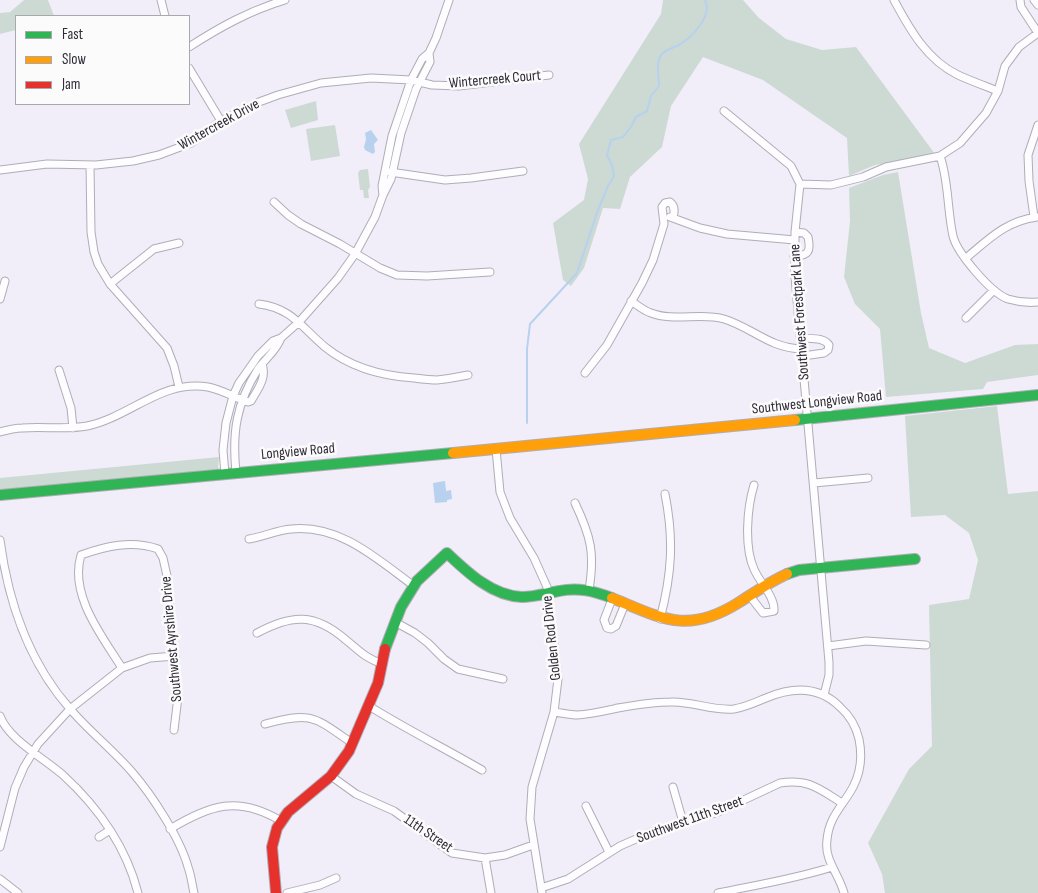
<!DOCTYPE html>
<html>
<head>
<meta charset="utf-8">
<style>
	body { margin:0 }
	#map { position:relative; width:1038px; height:893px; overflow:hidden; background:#f1eef9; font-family:"Sofia Sans Condensed",sans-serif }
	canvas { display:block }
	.legend { position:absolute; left:15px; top:15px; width:175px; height:90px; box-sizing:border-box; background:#fbfbfb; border:1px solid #a9a8ad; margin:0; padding:6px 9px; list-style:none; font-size:15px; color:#2f2b37 }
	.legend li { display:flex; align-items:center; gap:10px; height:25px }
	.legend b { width:25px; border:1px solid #a9a8ad }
</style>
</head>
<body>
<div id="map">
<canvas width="1038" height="893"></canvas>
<ul class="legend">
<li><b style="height:6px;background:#30b455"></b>Fast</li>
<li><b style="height:6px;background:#ff9f0a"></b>Slow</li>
<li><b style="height:6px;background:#e5322d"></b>Jam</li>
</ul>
</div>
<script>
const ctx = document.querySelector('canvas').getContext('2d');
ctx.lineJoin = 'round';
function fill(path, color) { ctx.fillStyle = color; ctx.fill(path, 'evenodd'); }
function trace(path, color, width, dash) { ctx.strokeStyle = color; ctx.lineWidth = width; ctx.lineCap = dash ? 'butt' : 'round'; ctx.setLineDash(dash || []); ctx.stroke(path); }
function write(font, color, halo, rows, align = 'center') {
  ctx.font = font + ' "Sofia Sans Condensed",sans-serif'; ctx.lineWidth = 5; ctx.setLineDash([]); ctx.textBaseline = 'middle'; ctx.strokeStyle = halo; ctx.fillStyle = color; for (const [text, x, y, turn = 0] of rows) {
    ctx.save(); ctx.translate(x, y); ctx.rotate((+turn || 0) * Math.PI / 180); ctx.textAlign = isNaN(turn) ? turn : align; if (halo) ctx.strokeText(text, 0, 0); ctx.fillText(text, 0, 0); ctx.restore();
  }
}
fill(new Path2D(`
	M24 0H48L54 16H16V30L0 34V13L10 12Z
	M663 0H743L759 18 786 39 822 50 856 47 935 154 875 165 849 176 847 138 763 80 703 57 671 106 662 147 630 177 620 209 603 208 584 268 571 286 563 280 553 223 584 200 588 179 579 144 661 14Z
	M316 101 318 120 291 128 285 110Z
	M335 125 340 156 311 161 306 129Z
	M368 169 370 187 368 190 369 198H364L363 190H360L358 173 360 170Z
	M898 172 921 313 929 348 965 363 1015 345 1038 344V375L987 382 983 389 886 397 880 329 855 304 844 277 850 221 849 188 883 175Z
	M997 406 1008 494 1038 491V893H885L882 874 868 843 909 769 932 746 929 605 969 599 978 560 969 533 945 515 911 517 905 416Z
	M219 457 218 469 212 471 0 490V478Z`), '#cddad3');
fill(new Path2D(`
	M371 130 378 140 374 144 375 152 373 154 365 150 364 147 366 139 365 133Z
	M445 481 446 491 451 490 452 499 447 500V502L435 503 433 483Z`), '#b7d1ee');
trace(new Path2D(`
	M527 423V349L530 324 577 273 598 210 608 186 614 176 612 165 607 155 611 140 623 137 631 127 636 117 647 111 651 96 659 86C659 77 655 62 662 54 666 49 673 48 679 45 692 37 713 16 705 0`), '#b7d1ee', 2);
const street = new Path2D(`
	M161 0 165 16
	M894 0C910 30 927 60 958 75 971 81 985 86 998 91
	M1020 0 1021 7 1038 33
	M1034 0 1038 5
	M189 47C220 27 249 11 285 0
	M189 68 221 121
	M724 111 791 166 800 184 795 232V277L829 662V675L824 695
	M940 156C949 182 947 209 953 236 957 253 991 293 1008 299 1018 302 1028 303 1038 302
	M90 165 91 232 94 252 98 264 110 284 167 348 174 366 179 387
	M0 170 47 164 96 165 133 161 159 155 191 143 221 121 259 102 278 95 321 83 371 78 411 80 432 85 459 86 549 75
	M390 172 445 180 471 178 523 171
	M800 184 831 185 863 177 886 167 940 156 960 143 986 113 998 91 1005 66 1019 47 1038 33
	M383 195 382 186 392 136 411 80 422 59 429 53 436 38 449 0
	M274 202 288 215 301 224 340 244 380 268 397 275 427 276 490 272
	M670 217 700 228 727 234 795 240
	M1034 217 1029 181 1028 155 1038 125
	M794 256C809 256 811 251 808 237L804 233 795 232
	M966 258C989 239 1006 221 1037 217
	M110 284 154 249 179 243
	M0 299 5 281
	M631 301C637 305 644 311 651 313 674 322 701 312 724 319 753 328 769 348 802 349
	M259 304C292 308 302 328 325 347 351 368 382 376 414 378 422 379 430 380 437 380 448 379 458 377 468 375
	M966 318 994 290
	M801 338C811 339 823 337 829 345L828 350 824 353 803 356
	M59 370 71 408 73 428
	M585 373 607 345 642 283 653 260 664 224 662 207 665 203 670 202C675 206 675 211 673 217
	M0 432C7 430 15 428 22 428 44 426 65 430 87 426 130 417 162 379 208 387 222 390 234 397 248 402L251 401C258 389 267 378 262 364
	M496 449 500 492 510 518 534 558 547 587 558 679 554 712 532 787 530 819 542 893
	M236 473C232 433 236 404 258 369 266 358 277 350 281 338
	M225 474 223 450 226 423 233 396 239 383 258 356 273 341 281 338 299 322 338 278 355 254 375 217 383 195 391 179 401 133 416 89 430 62 429 53
	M814 483 868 478
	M575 503C591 537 595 553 589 590
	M249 539C263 537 277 530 291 529 340 524 377 559 414 586
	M0 540C8 601 29 663 71 710 90 732 113 750 132 772 152 795 180 838 188 867 191 875 192 884 194 893
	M749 595 763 613 774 611C775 596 759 582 754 569 744 547 747 508 754 485
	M612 599 604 620 607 628 611 629 616 626 625 604
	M660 619C672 574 674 539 665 494
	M395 622 415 633 428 643 444 659 458 669 503 679
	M257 633C292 614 315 613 346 640 361 652 364 657 382 664
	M828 646 866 641 926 645
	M122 668C102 636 69 595 81 555 106 546 132 540 158 549L163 558 167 576 178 697 174 730
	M369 706C406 729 444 748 482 770
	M554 712C562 713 570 715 577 715 591 714 604 711 618 708 635 705 653 702 671 702 692 701 712 711 734 709 746 707 756 702 766 698 792 687 819 686 840 707 849 715 856 726 859 739 862 754 861 772 853 787 843 806 829 816 827 840 824 860 839 874 844 893
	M0 716C8 739 45 759 63 775 99 808 126 846 138 893
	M265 724C312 711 314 717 352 743
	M331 776 356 794 394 811 452 853 485 858 505 855 533 845
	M673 787 683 822
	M586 806 609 852
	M170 829C210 805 238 795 281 821
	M99 837 110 830
	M0 847 15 788 24 767 38 744 70 709 122 668 150 658 175 656
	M485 858 491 893
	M0 879 18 893
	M541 888 568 879 620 846 652 832 718 812 780 783C809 779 818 788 842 803
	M287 893 320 885 336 878
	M718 893C756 885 795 879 832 867`);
const fast = new Path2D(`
	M795 420 1038 395
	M0 495 453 453
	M787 574 799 570 915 559
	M385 649 401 607 417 581 447 553C467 572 492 596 522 597 534 597 547 593 559 591 578 587 594 591 612 598`);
const slow = new Path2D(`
	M453 453 795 420
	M612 598C661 618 687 635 738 603 754 593 769 582 787 574`);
const jam = new Path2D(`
	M276 893 272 847 277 828 288 812 331 776 349 751 378 683 385 649`);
trace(street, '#b0adb7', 9);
trace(fast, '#b0adb7', 12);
trace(slow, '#b0adb7', 12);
trace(jam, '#b0adb7', 12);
trace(street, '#fdfcfe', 7);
trace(fast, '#30b455', 10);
trace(slow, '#ff9f0a', 10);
trace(jam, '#e5322d', 10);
write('15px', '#2f2b37', '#fbfbfb', [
	["Wintercreek Court",495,80,-5],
	["Wintercreek Drive",219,125,-29],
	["Southwest Forestpark Lane",800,312,-94],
	["Southwest Longview Road",817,403,-6],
	["Longview Road",298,452,-5],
	["Golden Rod Drive",552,638,-96],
	["Southwest Ayrshire Drive",172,639,-95],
	["Southwest 11th Street",690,820,-20],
	["11th Street",428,834,34]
]);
</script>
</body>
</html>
